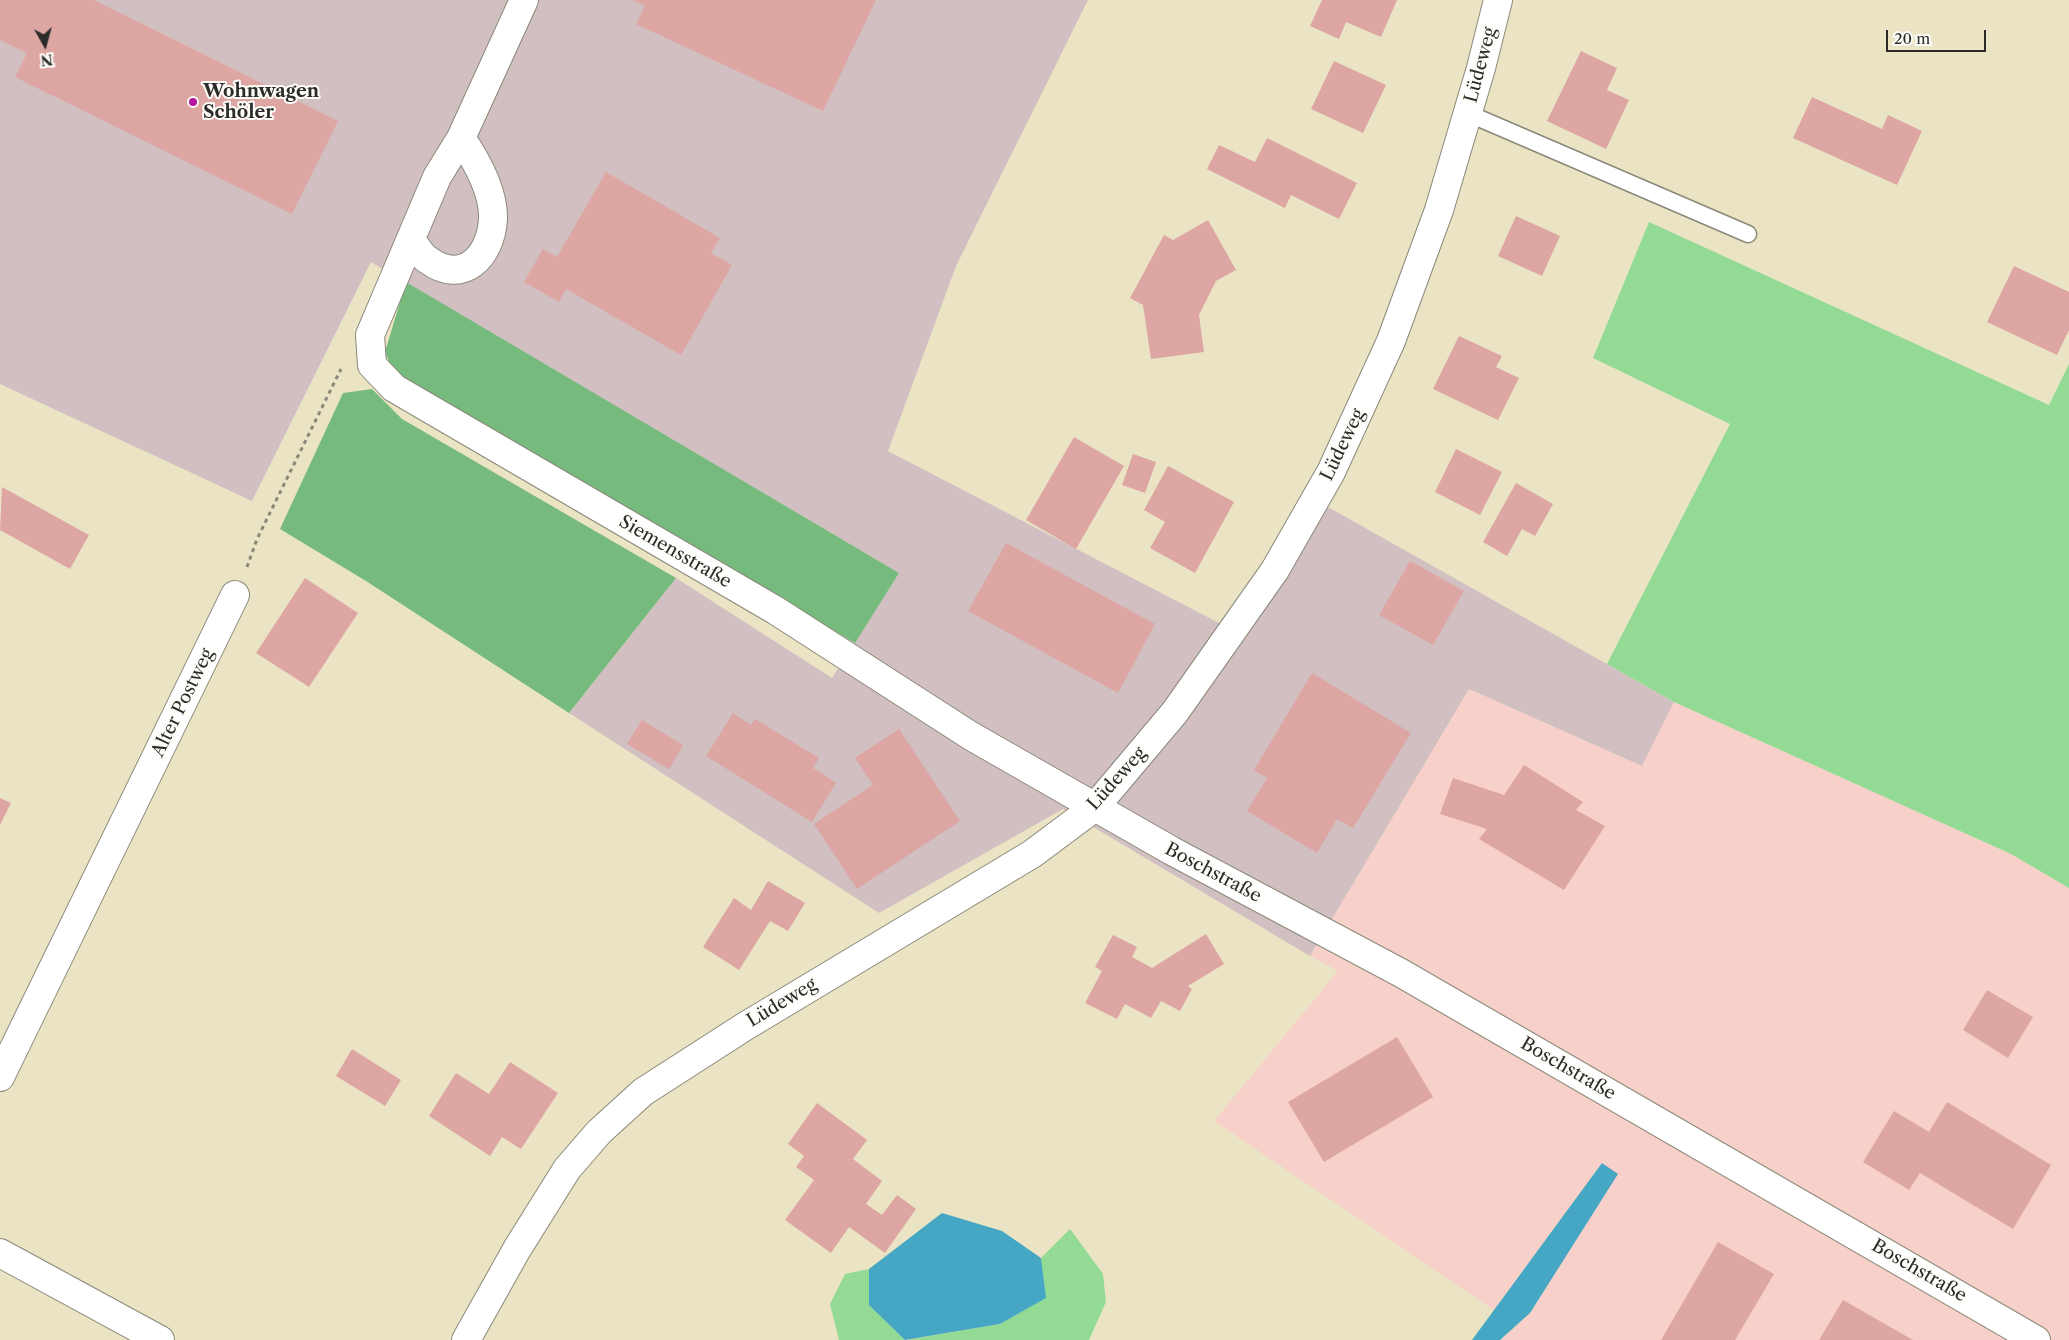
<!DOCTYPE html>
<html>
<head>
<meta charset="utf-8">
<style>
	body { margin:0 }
	#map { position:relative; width:2069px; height:1340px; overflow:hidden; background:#eae4c5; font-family:"Libre Caslon Text",serif }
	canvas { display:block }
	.north { position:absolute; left:20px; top:20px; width:50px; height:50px; -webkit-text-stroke:4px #fdfcf7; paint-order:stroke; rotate:173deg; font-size:14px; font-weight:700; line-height:20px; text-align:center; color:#2b2b2b }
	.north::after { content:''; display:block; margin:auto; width:18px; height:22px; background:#2b2b2b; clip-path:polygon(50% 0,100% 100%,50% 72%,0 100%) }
	.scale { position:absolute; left:1886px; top:30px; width:100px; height:22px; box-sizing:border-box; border:2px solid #2b2b2b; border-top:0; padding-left:6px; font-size:15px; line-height:18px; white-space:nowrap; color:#2b2b2b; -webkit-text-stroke:4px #fdfcf7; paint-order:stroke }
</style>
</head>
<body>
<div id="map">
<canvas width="2069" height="1340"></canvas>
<div class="north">N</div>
<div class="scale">20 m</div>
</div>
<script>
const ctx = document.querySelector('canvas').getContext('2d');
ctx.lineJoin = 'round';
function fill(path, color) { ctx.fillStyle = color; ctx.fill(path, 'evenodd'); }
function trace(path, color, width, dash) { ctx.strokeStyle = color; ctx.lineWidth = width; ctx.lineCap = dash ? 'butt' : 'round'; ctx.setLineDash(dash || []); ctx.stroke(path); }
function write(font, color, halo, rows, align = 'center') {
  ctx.font = font + ' "Libre Caslon Text",serif'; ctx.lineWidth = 4; ctx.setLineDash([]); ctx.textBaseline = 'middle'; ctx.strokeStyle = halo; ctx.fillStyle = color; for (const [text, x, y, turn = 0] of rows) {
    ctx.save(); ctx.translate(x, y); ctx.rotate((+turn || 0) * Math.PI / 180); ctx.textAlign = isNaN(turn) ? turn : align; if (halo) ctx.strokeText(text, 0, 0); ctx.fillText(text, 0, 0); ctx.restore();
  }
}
fill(new Path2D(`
	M1469 689 1642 766 1674 702 2011 854 2069 888V1340H1500L1530 1313 1602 1163 1494 1310 1214 1121 1338 971 1310 956Z`), '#f7d1c9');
fill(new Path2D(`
	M0 0H1088L956 266 888 451 1244 636 1321 503 1674 702 1642 766 1469 689 1310 956 1063 809 879 913 569 713 676 578 832 678 899 573 371 262 252 501 0 384Z`), '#d2bfc1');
fill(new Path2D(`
	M1649 222 2049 405 2069 364V888L2011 854 1674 702 1607 664 1730 424 1593 358Z
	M1070 1229 1103 1274 1106 1302 1089 1340H907L1000 1324 1045 1298 1041 1258Z
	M869 1269 870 1305 905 1340H839L830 1304 845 1274Z`), '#93da95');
fill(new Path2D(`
	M406 282 899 573 855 643 440 402 395 375 385 352Z
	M372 389 402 419 676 578 569 713 366 581 280 529 343 393Z`), '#76ba7e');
fill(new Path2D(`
	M1602 1163 1618 1174 1530 1313 1500 1340H1472Z
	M942 1213 1002 1231 1041 1258 1046 1298 1000 1324 905 1340 869 1305V1269Z`), '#45a7c4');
fill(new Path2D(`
	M0 0H94L338 121 292 214 15 77 27 53 0 40Z
	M633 0H876L823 111 636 24 645 6Z
	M1322 0H1397L1381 37 1346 22 1339 39 1310 26Z
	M1581 51 1617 68 1607 90 1629 100 1606 149 1547 121Z
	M1334 61 1386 85 1363 133 1311 109Z
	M1812 97 1882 129 1888 115 1922 131 1897 185 1793 138Z
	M1267 138 1357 183 1339 219 1291 195 1285 208 1207 169 1219 145 1255 162Z
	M606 172 720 238 711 253 732 265 681 355 566 289 559 302 524 282 543 249 557 257Z
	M1516 216 1560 236 1542 276 1498 256Z
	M1208 220 1236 270 1216 281 1199 315 1204 352 1151 359 1143 305 1130 298 1164 235 1173 240Z
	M2014 266 2069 292V330L2057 355 1987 322Z
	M1459 336 1502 356 1496 367 1519 378 1498 420 1433 389Z
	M1074 437 1124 466 1076 549 1026 520Z
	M1456 449 1502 472 1480 515 1435 492Z
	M1133 454 1156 462 1145 493 1122 485Z
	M1168 466 1234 502 1195 573 1150 548 1165 522 1144 510Z
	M1516 483 1553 504 1535 536 1522 529 1507 556 1483 542Z
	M2 487 89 535 70 569 0 530Z
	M1006 543 1155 624 1118 693 968 611Z
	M1410 561 1464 591 1433 645 1379 615Z
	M305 578 358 613 309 687 256 653Z
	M1312 673 1411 733 1353 828 1337 819 1317 853 1247 811 1267 778 1254 770Z
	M733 713 751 725 755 719 819 758 813 768 836 783 812 822 706 756Z
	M642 720 683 745 669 769 627 744Z
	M899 729 960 821 857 889 814 824 873 785 855 758Z
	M1524 765 1583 802 1576 810 1605 826 1564 890 1479 839 1487 829 1440 814 1453 778 1504 795Z
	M0 798 11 803 0 825Z
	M768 881 805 903 788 931 770 921 739 970 703 947 734 898 751 910Z
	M1206 934 1224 964 1188 986 1192 989 1180 1011 1161 1001 1151 1018 1125 1004 1117 1019 1085 1003 1102 971 1095 967 1113 935 1137 947 1132 957 1152 968Z
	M1987 990 2033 1017 2008 1058 1963 1030Z
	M1397 1037 1433 1097 1324 1162 1288 1102Z
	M352 1049 401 1080 385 1106 336 1076Z
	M510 1062 558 1093 521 1149 502 1137 490 1156 429 1116 456 1073 489 1094Z
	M1947 1102 2051 1165 2013 1229 1920 1173 1909 1190 1863 1162 1894 1111 1929 1132Z
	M817 1103 867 1140 853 1159 882 1181 866 1204 882 1215 897 1195 916 1209 885 1253 849 1227 831 1253 785 1220 814 1180 796 1167 804 1156 788 1144Z
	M1718 1242 1774 1274 1735 1340H1661Z
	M1843 1300 1913 1340H1819Z`), '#dda6a3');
const lane = new Path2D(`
	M1467 113 1748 234`);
const street = new Path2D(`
	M524 0 461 138 437 177 370 335 372 365 394 388 775 610 971 736 1172 851 1401 973 2036 1340
	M411 240C416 246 421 256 428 260 463 286 491 256 493 219 494 191 476 160 461 138
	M0 1077 235 595
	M0 1253 160 1340
	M466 1340 517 1249 567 1169 599 1132 643 1092 744 1027 1032 854 1095 807 1175 712 1275 570 1331 472 1391 341 1439 210 1481 68 1498 0`);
trace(lane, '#8a8878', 19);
trace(street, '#8a8878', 30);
trace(new Path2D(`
	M247 567 257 539 341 369`), '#8a8878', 3, [4, 4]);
trace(lane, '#fff', 16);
trace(street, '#fff', 28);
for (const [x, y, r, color] of [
	[193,102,5,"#b5179e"]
]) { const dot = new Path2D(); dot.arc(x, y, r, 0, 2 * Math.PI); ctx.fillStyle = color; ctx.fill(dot); trace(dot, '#fdfcf7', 2); }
write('18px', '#2b2b2b', '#fdfcf7', [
	["Lüdeweg",1481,65,-75],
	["Lüdeweg",1343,445,-64],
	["Siemensstraße",675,552,30],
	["Alter Postweg",183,703,-64],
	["Lüdeweg",1117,779,-48],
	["Boschstraße",1213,873,28],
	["Lüdeweg",782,1003,-31],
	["Boschstraße",1568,1069,30],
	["Boschstraße",1919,1271,30]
]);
write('bold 18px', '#2b2b2b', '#fdfcf7', [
	["Wohnwagen",203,92],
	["Schöler",203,113]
], 'left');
</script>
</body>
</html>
